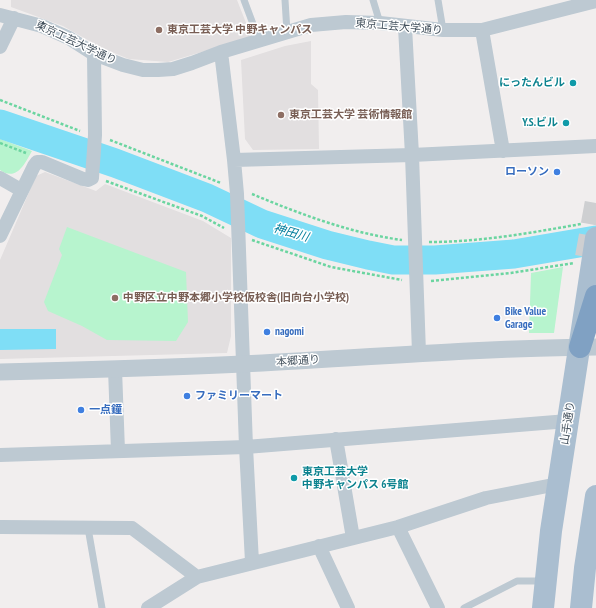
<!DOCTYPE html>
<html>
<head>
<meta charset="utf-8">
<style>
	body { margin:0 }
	canvas { display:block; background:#f1eeee }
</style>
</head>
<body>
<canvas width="596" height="608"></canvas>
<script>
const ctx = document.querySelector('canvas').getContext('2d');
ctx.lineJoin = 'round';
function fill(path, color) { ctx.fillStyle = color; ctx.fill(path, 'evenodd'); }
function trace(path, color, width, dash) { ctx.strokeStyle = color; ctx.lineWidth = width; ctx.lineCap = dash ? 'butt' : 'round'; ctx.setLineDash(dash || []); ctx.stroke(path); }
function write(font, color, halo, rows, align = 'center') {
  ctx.font = font + ' "PT Sans Narrow","Noto Sans JP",sans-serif'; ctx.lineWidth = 3; ctx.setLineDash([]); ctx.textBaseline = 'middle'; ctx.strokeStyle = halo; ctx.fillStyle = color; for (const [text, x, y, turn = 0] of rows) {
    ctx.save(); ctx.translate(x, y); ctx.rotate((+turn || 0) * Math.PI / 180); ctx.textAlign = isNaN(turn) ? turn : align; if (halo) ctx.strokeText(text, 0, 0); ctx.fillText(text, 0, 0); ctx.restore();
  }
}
fill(new Path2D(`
	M11 0H237L250 33 249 38 168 62 129 59 102 48 63 26 11 7Z
	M311 41V84L318 90 319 149 253 150 245 139 241 60 285 46Z
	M45 172 96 191 105 184 203 221 231 238V336L227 353 0 359V260L36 176Z`), '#e2dfe0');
fill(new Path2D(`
	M0 139 32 151C25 163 17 182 0 170Z
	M67 227 186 272 188 322 176 341 107 340 82 326 48 311 44 302 62 255 59 249Z
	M563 267 554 333H529L531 273Z`), '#b7f4ce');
fill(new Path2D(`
	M0 329H56V349L0 350Z`), '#7fdef6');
trace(new Path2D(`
	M0 124 115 163 207 198 262 224 327 245 368 255 393 260H435L514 254 596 240`), '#7fdef6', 29);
trace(new Path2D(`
	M586 257 596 201`), '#cecfd1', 22, [22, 11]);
trace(new Path2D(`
	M0 100 80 131
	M110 140 221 183
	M0 143 26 153
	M106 181 202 216 224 228
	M252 194C300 214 350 233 402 240
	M252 240 331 267 402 280
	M429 242C480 242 530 233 581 224
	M431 281 511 273 574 263`), '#6bd5a0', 2.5, [3, 2]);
trace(new Path2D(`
	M244 0 259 40
	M285 0 287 32
	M373 0 380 23
	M438 0 443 30
	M88 528 102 608
	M464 608 517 581H543`), '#bdc9d2', 7);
trace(new Path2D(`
	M0 15 42 26 69 38 94 54 123 65 143 70H158L173 69 192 63 221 52 311 25 346 22 380 23 443 30H482L596 1
	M405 27 412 155 596 146
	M482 30 503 151
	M0 47 14 18
	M221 52 234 160 237 194 246 447 252 562
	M234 160 412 155 419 353
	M0 178 21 190
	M0 236 34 166 37 162H42L83 179 88 180 92 178 95 135 94 54
	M115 369 118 451
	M336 439 353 538
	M0 455 246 447 568 421
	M0 527 132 528 197 577
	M398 527 438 608
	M319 546 348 608
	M148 608 197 577 398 527 486 498 558 484`), '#bdc9d2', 14);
trace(new Path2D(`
	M0 372C81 370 161 368 242 364 360 358 478 348 596 347`), '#bdc9d2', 17);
trace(new Path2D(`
	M543 608 551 531 596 238
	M581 608 585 568 596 496`), '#aabed0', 22);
trace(new Path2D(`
	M580 347 596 296`), '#80a1c3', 22);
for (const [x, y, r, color] of [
	[159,30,4,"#8d6e63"],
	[573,83,4,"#0f9aa8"],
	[281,115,4,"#8d6e63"],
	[566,123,4,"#0f9aa8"],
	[557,172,4,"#3f7fe0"],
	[115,298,4,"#8d6e63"],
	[497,318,4,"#3f7fe0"],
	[267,332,4,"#3f7fe0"],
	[187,396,4,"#3f7fe0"],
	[81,410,4,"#3f7fe0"],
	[294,478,4,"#0f9aa8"]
]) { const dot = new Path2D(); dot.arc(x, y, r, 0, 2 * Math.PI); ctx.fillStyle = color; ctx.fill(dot); trace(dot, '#fff', 1.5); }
write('11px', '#44525e', '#fff', [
	["東京工芸大学通り",399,27,5],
	["東京工芸大学通り",76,43,25],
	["本郷通り",298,361,-4],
	["山手通り",568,423,-81]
]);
write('bold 11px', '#785e54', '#fff', [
	["東京工芸大学 中野キャンパス",167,30],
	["東京工芸大学 芸術情報館",289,115],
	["中野区立中野本郷小学校仮校舎(旧向台小学校)",123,298]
], 'left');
write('bold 11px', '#0d838f', '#fff', [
	["にったんビル",565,83],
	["Y.S.ビル",558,123],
	["東京工芸大学",302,472,"left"],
	["中野キャンパス 6号館",302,485,"left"]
], 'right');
write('bold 11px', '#366cbe', '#fff', [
	["ローソン",549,172,"right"],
	["Bike Value",505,312],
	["Garage",505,325],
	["nagomi",275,332],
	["ファミリーマート",195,396],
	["一点鐘",89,410]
], 'left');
write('italic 12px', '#037e9c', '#fff', [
	["神田川",291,233,16]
]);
</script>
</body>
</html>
